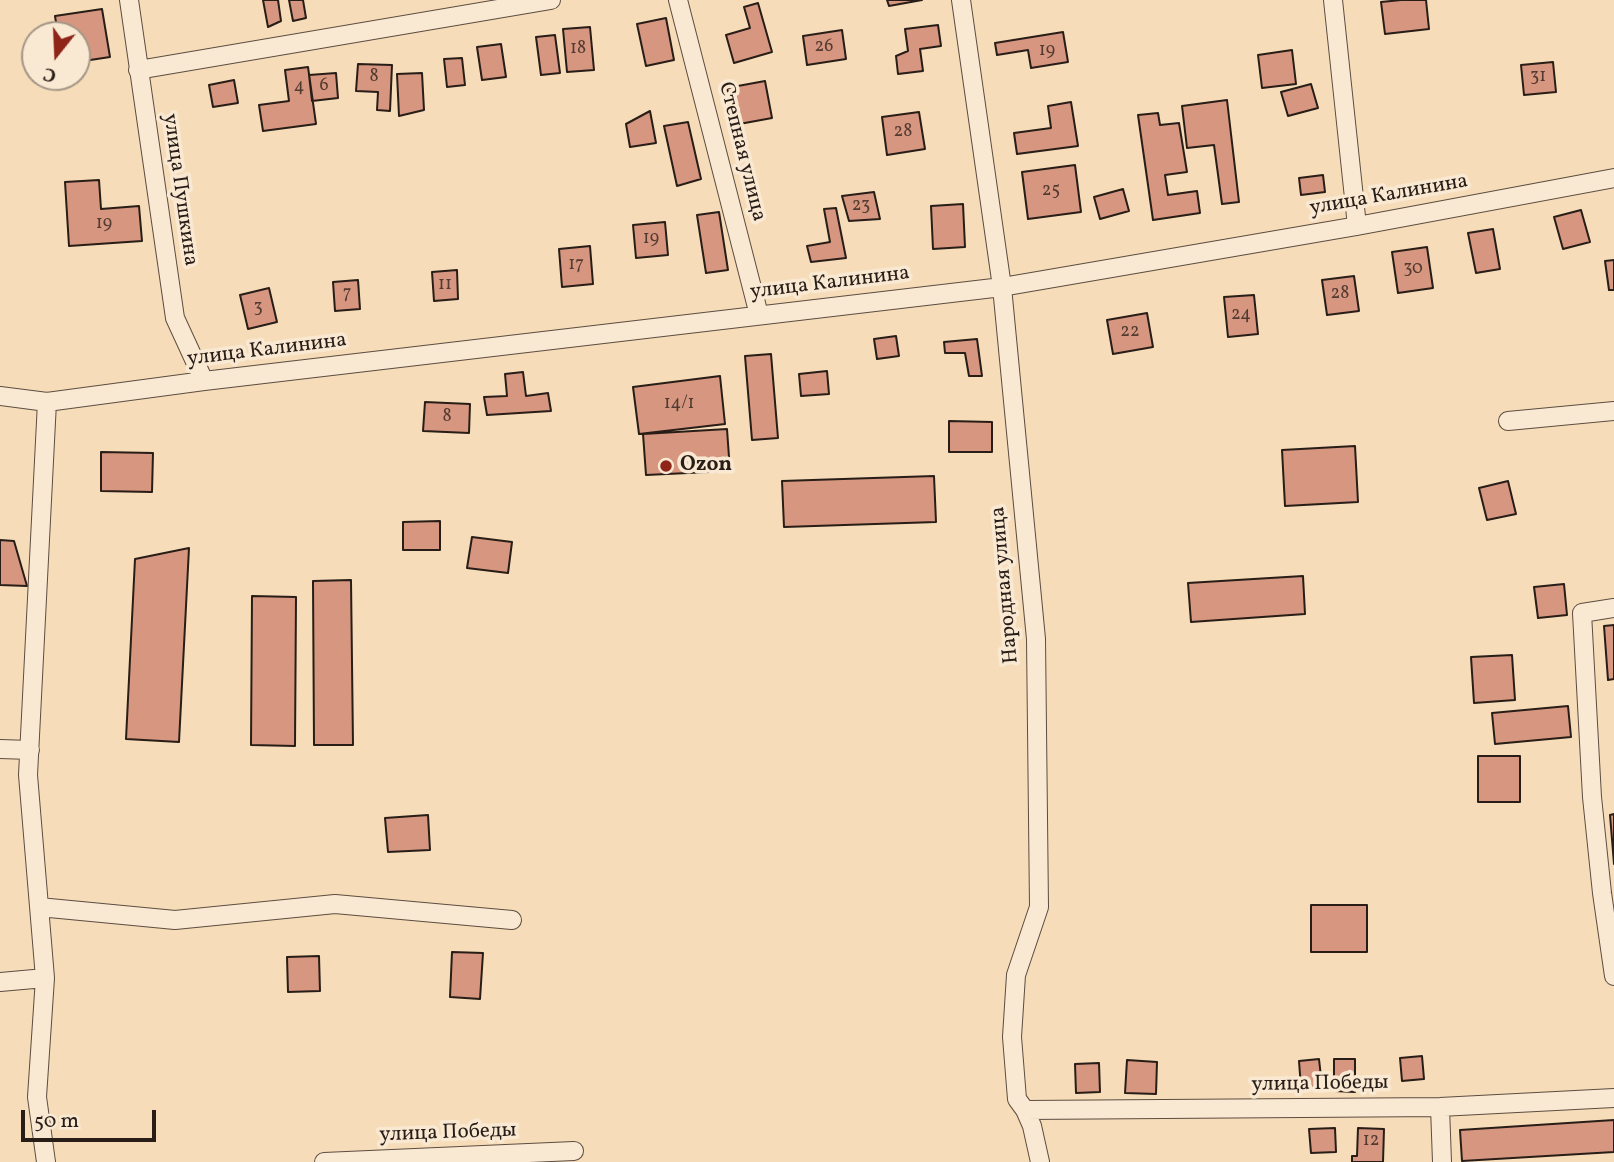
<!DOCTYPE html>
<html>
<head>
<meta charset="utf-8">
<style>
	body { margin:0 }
	#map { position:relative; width:1614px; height:1162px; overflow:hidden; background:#f6dcb9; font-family:Vollkorn,serif }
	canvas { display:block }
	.north { position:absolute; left:21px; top:21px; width:70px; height:70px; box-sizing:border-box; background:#f9e8d2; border:2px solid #a59787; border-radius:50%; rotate:198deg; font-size:19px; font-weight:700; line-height:28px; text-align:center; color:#281d17 }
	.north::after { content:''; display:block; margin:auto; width:24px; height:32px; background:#8f2418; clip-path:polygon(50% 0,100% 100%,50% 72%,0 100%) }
	.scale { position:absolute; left:21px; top:1110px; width:135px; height:32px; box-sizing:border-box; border:4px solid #281d17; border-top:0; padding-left:9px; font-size:21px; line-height:24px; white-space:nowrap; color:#281d17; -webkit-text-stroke:5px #f9e8d2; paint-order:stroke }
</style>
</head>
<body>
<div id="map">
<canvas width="1614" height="1162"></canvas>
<div class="north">С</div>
<div class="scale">50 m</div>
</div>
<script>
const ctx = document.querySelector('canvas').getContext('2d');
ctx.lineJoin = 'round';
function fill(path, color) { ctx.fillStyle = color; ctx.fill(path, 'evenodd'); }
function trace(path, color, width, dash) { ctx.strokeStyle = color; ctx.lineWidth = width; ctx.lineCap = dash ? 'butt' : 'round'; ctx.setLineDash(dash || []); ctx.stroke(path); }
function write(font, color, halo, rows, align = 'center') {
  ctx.font = font + ' Vollkorn,serif'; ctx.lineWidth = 7; ctx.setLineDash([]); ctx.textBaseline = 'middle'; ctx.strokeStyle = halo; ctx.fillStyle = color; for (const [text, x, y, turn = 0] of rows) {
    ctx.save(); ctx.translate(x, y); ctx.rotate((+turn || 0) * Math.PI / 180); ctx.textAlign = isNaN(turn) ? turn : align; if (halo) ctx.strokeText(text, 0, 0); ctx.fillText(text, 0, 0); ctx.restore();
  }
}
const building = new Path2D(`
	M263 0H278L281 21 268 27Z
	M289 0H303L306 18 293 21Z
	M887 0H922L889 6Z
	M1401 0H1426L1429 29 1385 34 1381 2Z
	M758 3 772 52 734 63 726 35 750 28 744 7Z
	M102 9 110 57 77 62V35H58L55 16Z
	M666 18 674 60 646 66 637 24Z
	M938 25 941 46 920 49 923 71 898 74 896 56 908 51 905 29Z
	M590 27 594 70 567 72 563 29Z
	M842 30 846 59 807 65 803 36Z
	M1063 32 1068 62 1031 68 1028 50 997 55 995 43Z
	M555 35 560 73 541 75 536 37Z
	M501 44 506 77 482 80 477 47Z
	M1292 50 1296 84 1262 88 1258 55Z
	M462 58 465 85 447 87 444 59Z
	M1553 62 1556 92 1524 95 1521 65Z
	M358 64 392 65 390 111 377 110 378 92 356 91Z
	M308 67 316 124 263 131 259 105 289 101 285 70Z
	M336 73 338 98 312 101 309 75Z
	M422 73 424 110 399 116 397 74Z
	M234 80 238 103 213 107 209 85Z
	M765 81 772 118 734 125 727 88Z
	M1311 84 1318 108 1288 116 1281 92Z
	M1227 100 1239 202 1222 204 1214 145 1187 148 1182 106Z
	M1071 102 1078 146 1017 154 1014 133 1051 128 1048 106Z
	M650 111 656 143 630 147 626 124Z
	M919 112 925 149 887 155 882 117Z
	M1158 113 1160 125 1179 123 1187 172 1165 175 1168 195 1197 191 1200 213 1153 220 1138 115Z
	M688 122 701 179 677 186 664 126Z
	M1075 165 1081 212 1028 219 1022 172Z
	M1323 175 1325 192 1301 195 1299 178Z
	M99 180 101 209 139 206 142 241 69 246 65 182Z
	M1123 189 1129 211 1100 219 1094 197Z
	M874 192 880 219 849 221 842 196Z
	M963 204 965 247 933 249 931 206Z
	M836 208 846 258 811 262 807 246 830 242 824 209Z
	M1581 210 1590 242 1563 249 1554 217Z
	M719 212 728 270 706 273 697 215Z
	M665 222 668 255 636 258 633 225Z
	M1493 229 1500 269 1476 273 1468 233Z
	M590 246 593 284 562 287 559 249Z
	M1427 247 1433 288 1398 293 1392 252Z
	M1614 260V290H1609L1605 261Z
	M457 270 458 299 434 301 432 272Z
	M1354 276 1359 311 1327 315 1322 280Z
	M358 280 360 309 335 311 333 282Z
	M269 288 277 322 248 329 240 295Z
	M1254 295 1258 334 1228 337 1224 297Z
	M1147 313 1153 347 1113 354 1107 320Z
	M896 336 899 356 877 359 874 339Z
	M977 339 982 376H969L965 353H945L944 342Z
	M771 354 778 438 752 440 745 356Z
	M827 371 829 394 801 396 799 374Z
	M523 372 526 396 548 393 551 411 487 415 484 397 507 396 505 374Z
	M720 376 725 424 639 434 633 387Z
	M425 402 470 404 469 433 423 431Z
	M949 421 992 422V452H949Z
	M727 429 730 471 646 475 643 434Z
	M1355 446 1358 502 1285 506 1282 450Z
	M101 452 153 453 152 492 101 491Z
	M934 476 936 522 784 527 782 481Z
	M1508 481 1516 514 1487 520 1479 488Z
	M440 521V550H403V522Z
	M472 537 512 542 508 573 467 568Z
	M0 540 14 541 27 586 0 585Z
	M189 548 179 742 126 739 135 559Z
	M1303 576 1305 614 1191 622 1188 583Z
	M351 580 353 745H314L313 581Z
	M1564 584 1567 615 1538 618 1534 587Z
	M252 596 296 597 295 746 251 745Z
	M1614 625V679L1608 680 1604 626Z
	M1512 655 1515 700 1474 703 1471 657Z
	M1568 706 1571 737 1495 744 1492 713Z
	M1478 756H1520V802H1478Z
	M1614 814V864L1610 815Z
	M428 815 430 850 388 852 385 818Z
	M1311 905H1367V952H1311Z
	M452 952 483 953 480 999 450 997Z
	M319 956 320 991 288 992 287 957Z
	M1422 1056 1424 1079 1402 1081 1400 1058Z
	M1319 1059 1322 1086 1301 1088 1299 1061Z
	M1334 1059H1355V1092L1334 1091Z
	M1127 1060 1157 1062 1156 1094 1125 1093Z
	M1099 1063 1100 1092 1076 1093 1075 1064Z
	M1614 1120V1152L1462 1161 1460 1130Z
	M1335 1128 1336 1152 1311 1153 1309 1129Z
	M1358 1128 1384 1129 1383 1162H1352V1156H1357Z`);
fill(building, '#d6967f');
trace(building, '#281d17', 2);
const street = new Path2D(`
	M129 0 175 318 204 381
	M678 0 759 315
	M961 0 1002 287 1036 639 1039 907 1016 975 1012 1037 1017 1099 1025 1110 1032 1126 1040 1162
	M1333 0 1357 226
	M138 70 551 0
	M0 396 47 402 204 381 1002 287 1357 226 1614 178
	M1508 421 1614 411
	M1614 608 1582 613 1592 797 1602 893 1614 976
	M0 749 30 750
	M39 907 175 920 335 904 512 920
	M0 982 45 978
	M1440 1107 1442 1162
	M1025 1110 1440 1107 1614 1098
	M46 1162 37 1097 45 978 28 775 47 402
	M324 1162 574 1151`);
trace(street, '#5c4d40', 20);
trace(street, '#f9e8d2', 18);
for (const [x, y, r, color] of [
	[666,466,7,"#8f2418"]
]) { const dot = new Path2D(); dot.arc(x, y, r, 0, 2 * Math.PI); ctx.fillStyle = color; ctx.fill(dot); trace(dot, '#f9e8d2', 2.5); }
write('18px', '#543b31', null, [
	["26",824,48],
	["18",578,50],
	["19",1047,52],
	["8",374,78],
	["31",1538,78],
	["6",324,87],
	["4",299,88],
	["28",903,133],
	["25",1051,192],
	["23",861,207],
	["19",104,225],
	["19",651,240],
	["17",576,266],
	["30",1413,270],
	["11",445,286],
	["7",347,295],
	["28",1340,295],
	["3",258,309],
	["24",1241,316],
	["22",1130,333],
	["14/1",679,405],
	["8",447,418],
	["12",1371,1142]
]);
write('21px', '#281d17', '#f9e8d2', [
	["Степная улица",741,152,76],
	["улица Пушкина",179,190,82],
	["улица Калинина",1389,196,-10],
	["улица Калинина",830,284,-7],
	["улица Калинина",267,351,-7],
	["Народная улица",1006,585,-95],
	["улица Победы",1320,1085,-1],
	["улица Победы",448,1134,-2]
]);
write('bold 21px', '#281d17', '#f9e8d2', [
	["Ozon",680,466]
], 'left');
</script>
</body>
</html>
